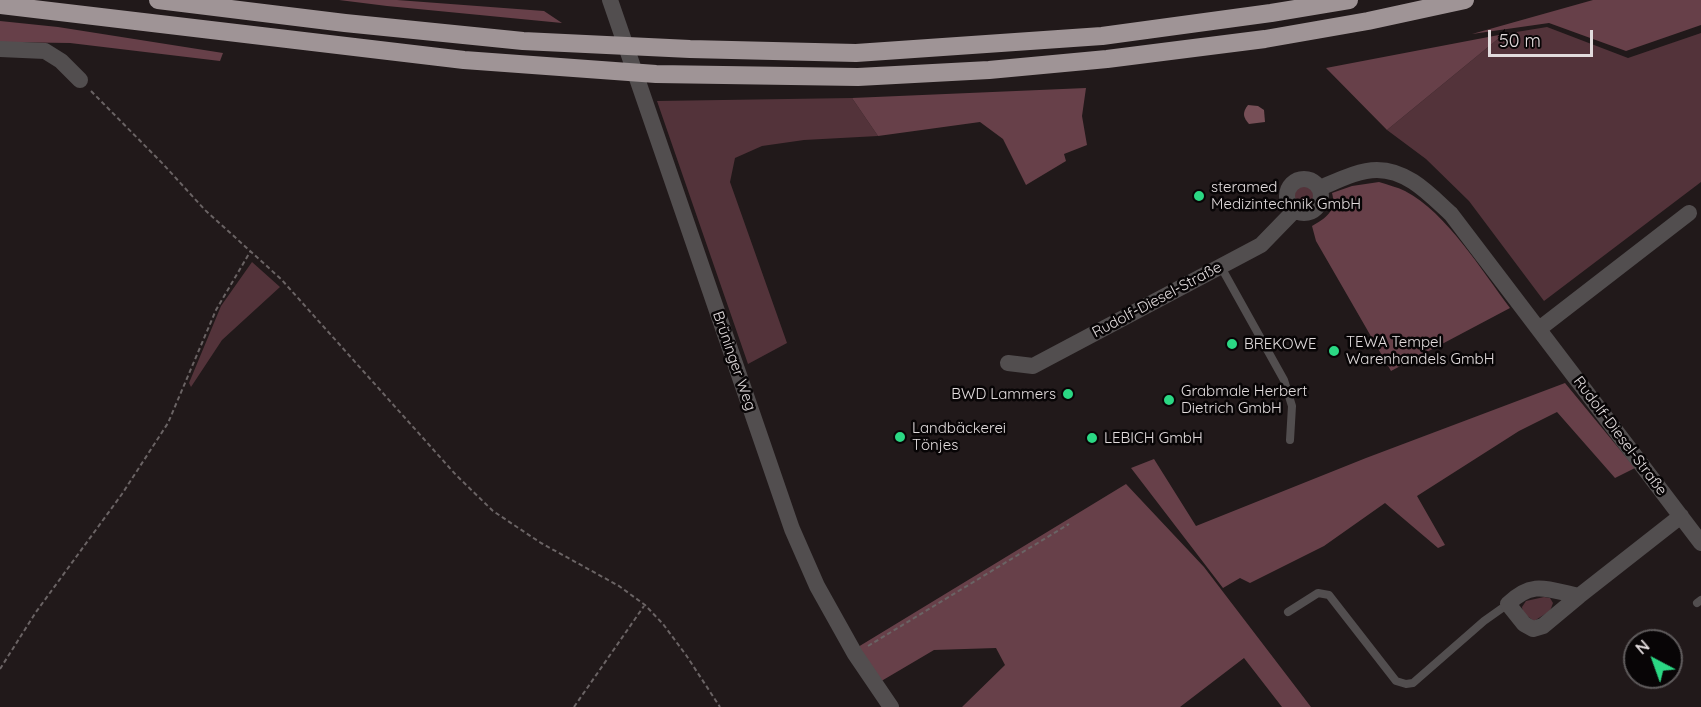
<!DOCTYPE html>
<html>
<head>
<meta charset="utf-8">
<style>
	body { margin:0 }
	#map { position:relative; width:1701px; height:707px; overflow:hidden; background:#21191a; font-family:Quicksand,sans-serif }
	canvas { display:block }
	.north { position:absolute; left:1623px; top:629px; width:60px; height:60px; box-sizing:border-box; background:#080506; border:2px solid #5f5b5c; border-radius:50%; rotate:319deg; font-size:16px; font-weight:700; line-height:24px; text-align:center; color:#e2dcdd }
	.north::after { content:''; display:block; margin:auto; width:21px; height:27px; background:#2bd884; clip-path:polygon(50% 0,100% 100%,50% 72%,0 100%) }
	.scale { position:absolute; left:1488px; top:30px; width:105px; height:27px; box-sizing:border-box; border:3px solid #e2dcdd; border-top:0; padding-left:8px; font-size:18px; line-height:21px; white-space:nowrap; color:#e2dcdd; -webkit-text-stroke:4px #080506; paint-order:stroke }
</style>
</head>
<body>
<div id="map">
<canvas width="1701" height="707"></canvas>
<div class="north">N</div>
<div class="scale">50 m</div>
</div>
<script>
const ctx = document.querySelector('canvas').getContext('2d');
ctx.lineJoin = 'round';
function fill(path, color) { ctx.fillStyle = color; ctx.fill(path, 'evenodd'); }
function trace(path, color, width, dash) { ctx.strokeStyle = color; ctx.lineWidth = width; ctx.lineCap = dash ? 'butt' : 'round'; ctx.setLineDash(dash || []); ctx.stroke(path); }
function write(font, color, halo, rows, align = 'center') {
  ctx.font = font + ' Quicksand,sans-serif'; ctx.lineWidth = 5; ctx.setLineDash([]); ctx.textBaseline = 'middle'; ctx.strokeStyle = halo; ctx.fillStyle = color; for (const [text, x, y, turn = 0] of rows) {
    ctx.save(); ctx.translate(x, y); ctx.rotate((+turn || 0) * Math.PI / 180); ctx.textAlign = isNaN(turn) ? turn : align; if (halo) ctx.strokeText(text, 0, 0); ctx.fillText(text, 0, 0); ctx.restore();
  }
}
fill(new Path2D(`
	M1547 27 1628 58 1701 33V182L1544 301 1469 201 1426 159 1387 130 1504 34Z
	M852 98 878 136 804 140 762 146 735 158 730 182 787 343 748 364 657 101Z
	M1293 196a11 11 0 1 1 22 0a11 11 0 1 1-22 0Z
	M252 262 280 287 222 340 191 387 189 383 221 306Z
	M1544 597 1550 598 1553 603 1550 611 1534 621 1523 613 1522 607 1526 601Z`), '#53333a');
fill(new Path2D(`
	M339 0H397L544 11 562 23 387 6Z
	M1593 0H1701V25L1626 51 1549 23 1472 34Z
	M0 21 58 27 223 53 220 61 70 43 0 42Z
	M1504 34 1387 130 1326 68Z
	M1086 88 1082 116 1087 145 1064 154 1066 161 1026 185 1003 139 980 122 878 136 852 98Z
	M1379 182C1388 185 1397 187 1405 191 1447 213 1482 271 1510 308L1391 371 1316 241 1312 226C1326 218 1337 211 1332 193L1352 186Z
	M1565 383 1635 468 1615 478 1557 412 1519 431 1417 496 1445 545 1438 548 1385 503 1324 546 1250 583 1240 578 1223 588 1131 468 1154 459 1196 526 1366 458Z
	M1126 484 1204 567 1311 707H1282L1244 658 1180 707H962L1005 665 996 648 934 650 878 683 858 647Z`), '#674049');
fill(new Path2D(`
	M1248 105 1258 106 1264 110 1265 122 1249 124C1243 117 1242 113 1248 105Z`), '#774f57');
trace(new Path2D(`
	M91 91 163 164 205 210 281 279 456 475 493 511 541 543 619 586 645 605 663 624 686 655 720 707
	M868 646 1069 524
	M0 669 36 612 122 494 168 423 216 310 250 252
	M574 707 644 606`), '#6a6364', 2, [4.5, 3]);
trace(new Path2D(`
	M1221 267 1284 380 1292 406 1290 440
	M1697 603 1701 600
	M1288 612 1318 593 1329 595 1396 681 1406 684 1413 683 1484 621 1508 604`), '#524e4f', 8);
trace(new Path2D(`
	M610 0 792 529 817 586 855 654 891 707
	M0 49 45 51 61 61 80 80
	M1287 196a17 17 0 1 1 34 0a17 17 0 1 1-34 0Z
	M1320 188C1337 181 1358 170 1377 170 1408 170 1430 195 1451 214L1701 543
	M1539 329 1689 213
	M1008 363 1033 366 1261 245 1295 210
	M1579 596 1543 626 1533 629 1524 624 1508 604C1533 579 1549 590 1579 596L1681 516`), '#524e4f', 16);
trace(new Path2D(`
	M158 0 345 23 523 41 690 49 856 53 1102 36 1271 13 1349 0
	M0 5 464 60 656 74 858 77 989 70 1107 59 1265 39 1368 21 1465 0`), '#9f9496', 18);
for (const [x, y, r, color] of [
	[1199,196,6,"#2bd884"],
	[1232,344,6,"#2bd884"],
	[1334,351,6,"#2bd884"],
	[1068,394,6,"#2bd884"],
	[1169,400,6,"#2bd884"],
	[900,437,6,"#2bd884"],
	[1092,438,6,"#2bd884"]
]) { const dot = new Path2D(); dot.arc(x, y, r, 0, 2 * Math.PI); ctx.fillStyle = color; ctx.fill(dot); trace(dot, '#080506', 2); }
write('15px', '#e2dcdd', '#080506', [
	["steramed",1211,187],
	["Medizintechnik GmbH",1211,204],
	["TEWA Tempel",1346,342],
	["Warenhandels GmbH",1346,359],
	["BREKOWE",1244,344],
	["Grabmale Herbert",1181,391],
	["Dietrich GmbH",1181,408],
	["BWD Lammers",1056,394,"right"],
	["Landbäckerei",912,428],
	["Tönjes",912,445],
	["LEBICH GmbH",1104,438]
], 'left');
write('15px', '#e2dcdd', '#080506', [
	["Rudolf-Diesel-Straße",1157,300,-28],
	["Brüninger Weg",734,361,71],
	["Rudolf-Diesel-Straße",1620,436,53]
]);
</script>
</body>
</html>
